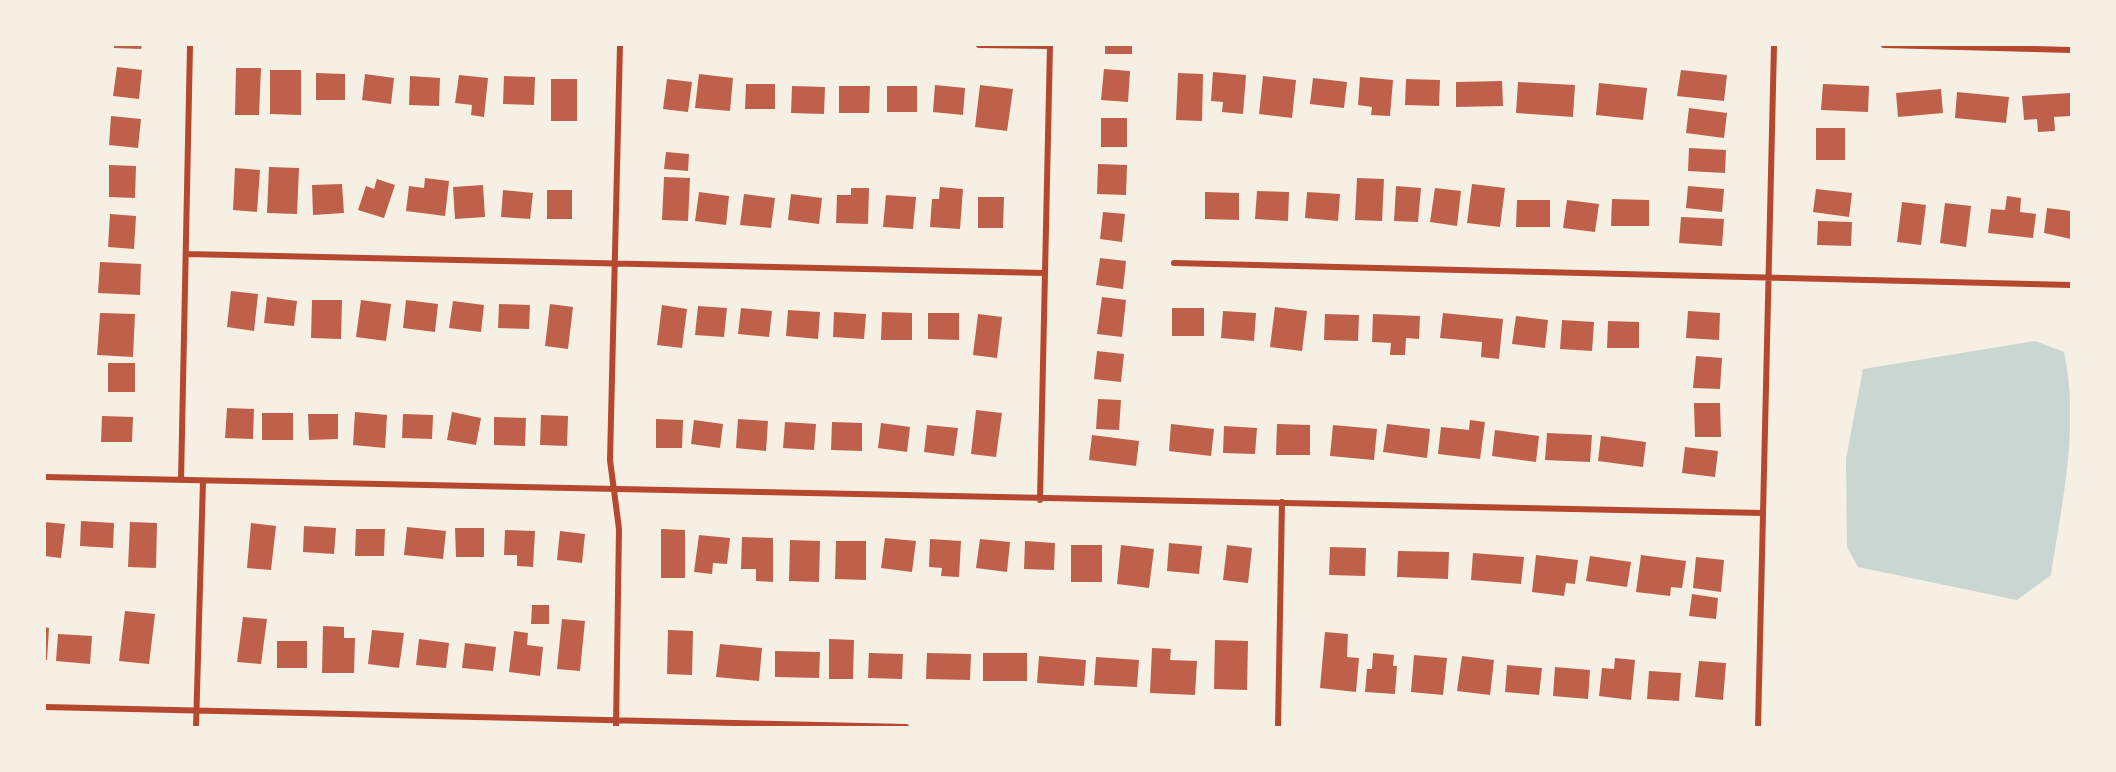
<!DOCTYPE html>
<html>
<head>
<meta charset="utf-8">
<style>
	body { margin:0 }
	#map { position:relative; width:2116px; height:772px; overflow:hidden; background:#f6efe4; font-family:"Open Sans",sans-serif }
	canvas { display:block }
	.frame { position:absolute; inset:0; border:46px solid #f6efe4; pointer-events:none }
</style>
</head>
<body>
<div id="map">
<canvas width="2116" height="772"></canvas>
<div class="frame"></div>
</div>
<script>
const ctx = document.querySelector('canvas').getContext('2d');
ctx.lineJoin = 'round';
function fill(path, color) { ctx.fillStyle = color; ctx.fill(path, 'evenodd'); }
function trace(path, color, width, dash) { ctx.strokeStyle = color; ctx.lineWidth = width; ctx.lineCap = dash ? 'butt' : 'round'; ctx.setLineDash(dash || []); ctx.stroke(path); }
fill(new Path2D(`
	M2035 341 2064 352C2080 426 2062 501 2051 575L2017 600 1858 567 1847 547 1846 459 1863 369Z`), '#c9d6d2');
fill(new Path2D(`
	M114 45H142L141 49 114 48Z
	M1105 45H1132V54H1105Z
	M117 67 142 70 139 99 113 96Z
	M236 68H261L259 115H235Z
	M1104 69 1130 71 1128 102 1101 100Z
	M270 70H301V115L270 114Z
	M1681 70 1727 75 1724 101 1677 96Z
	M1213 72 1246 75 1243 114 1222 112 1223 102 1211 101Z
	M316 73 345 74V100H316Z
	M1178 73 1203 74 1202 121 1176 120Z
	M365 74 394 78 391 104 362 100Z
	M699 74 733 78 730 111 695 108Z
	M459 75 488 78 484 117 471 115 472 105 455 103Z
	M410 76 440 78 439 106 409 105Z
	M504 76 535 77 534 105 503 104Z
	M1263 76 1296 80 1292 118 1259 114Z
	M1360 77 1393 80 1390 116 1371 115 1372 107 1358 105Z
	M1313 78 1347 82 1344 108 1310 104Z
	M551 79H577V121H551Z
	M667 79 692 82 688 112 663 109Z
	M1406 79 1440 80 1439 106 1405 105Z
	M1502 81 1503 106 1456 107V82Z
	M1518 82 1575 85 1573 117 1516 113Z
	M1599 83 1647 88 1643 120 1596 115Z
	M746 84H775V109H745Z
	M1823 84 1869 86 1868 112 1821 110Z
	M935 85 965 88 963 115 933 112Z
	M980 85 1013 89 1007 131 975 127Z
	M792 86 825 87 824 114 791 113Z
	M839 86H870L869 113H839Z
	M887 86H917V112H887Z
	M1941 89 1943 113 1898 117 1896 93Z
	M1957 92 2009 97 2006 123 1955 118Z
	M2071 93V116L2054 117 2055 131 2038 132 2037 119 2024 120 2022 96Z
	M1689 108 1727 113 1724 138 1686 133Z
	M111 116 141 119 138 148 109 145Z
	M1101 118H1127V147H1101Z
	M1816 128H1845V160H1816Z
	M1689 148 1726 150 1725 173 1688 171Z
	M666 152 689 154 688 171 664 169Z
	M1098 164 1127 165 1126 195 1097 194Z
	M109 165 136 166 135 198 109 197Z
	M269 167 299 168 297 214 267 213Z
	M235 168 260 170 257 212 233 210Z
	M664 177 690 178 688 221 662 220Z
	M425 178 449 181 445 216 406 211 409 186 424 188Z
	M1357 178 1384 179 1382 221 1355 220Z
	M377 179 395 185 384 218 358 210 366 186 374 189Z
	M342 184 344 213 313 215 312 185Z
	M1472 184 1505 188 1500 227 1467 223Z
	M483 185 485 217 455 219 453 187Z
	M1396 186 1421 188 1418 222 1394 221Z
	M1688 186 1724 189 1722 212 1686 208Z
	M940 187 963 189 960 229 930 227 932 199H939Z
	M851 188H869L868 224 836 223 837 195H851Z
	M1435 188 1461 191 1457 226 1430 222Z
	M1816 189 1852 193 1849 217 1813 212Z
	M503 190 533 193 530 219 501 217Z
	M547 190H572V219H547Z
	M1257 191 1289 192 1288 221 1255 219Z
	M699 192 729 196 726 225 695 221Z
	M1205 192 1239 193V220L1205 219Z
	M1307 192 1340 194 1338 221 1305 218Z
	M744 194 775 198 771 228 740 225Z
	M791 194 822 198 819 224 788 220Z
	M886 195 916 197 913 229 883 227Z
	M2007 196 2021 198 2020 212 2036 214 2033 238 1988 233 1991 209 2005 210Z
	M978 197H1004L1003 228H978Z
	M1612 199 1649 200V226H1611Z
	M1517 200H1550V227H1516Z
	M1567 200 1599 204 1595 232 1563 228Z
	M1902 202 1926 205 1921 245 1897 242Z
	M1945 203 1971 206 1966 247 1940 243Z
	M2047 208 2071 211V239L2044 233Z
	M1103 212 1125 214 1122 242 1100 239Z
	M110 214 136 216 134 249 108 247Z
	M1681 217 1724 219 1722 246 1679 243Z
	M1818 221 1852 222 1851 246 1817 245Z
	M1100 258 1126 261 1123 289 1096 285Z
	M100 262 141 264 140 295 98 293Z
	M231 291 258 294 254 331 227 327Z
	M267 297 297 301 294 326 264 323Z
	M1102 297 1126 300 1122 337 1097 334Z
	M312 300H342L341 339 311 338Z
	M361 300 391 304 386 341 356 337Z
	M406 300 438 304 435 332 403 328Z
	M453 301 484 305 481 332 449 328Z
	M499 304 530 305 529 329 498 328Z
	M550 304 573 307 568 349 545 346Z
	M662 305 687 309 682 348 657 345Z
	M698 306 727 308 724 337 695 335Z
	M1275 307 1307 311 1302 351 1270 347Z
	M741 308 772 311 769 337 738 334Z
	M1172 308H1204V336H1172Z
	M788 310 820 312 818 339 786 336Z
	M1223 311 1256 313 1254 341 1221 338Z
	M1688 311 1720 313 1719 340 1686 338Z
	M834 312 866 314 864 339 833 337Z
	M882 312 912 313V340H881Z
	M100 313 135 314 133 357 97 355Z
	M928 313H959V340L928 339Z
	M1443 313 1503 319 1499 359 1481 357 1482 342 1440 338Z
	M978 314 1002 317 997 358 973 355Z
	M1325 314 1359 315 1358 341 1324 340Z
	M1373 314 1420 316 1419 339 1406 338 1405 355H1390L1391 343 1372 342Z
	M1516 316 1548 320 1545 348 1512 344Z
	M1562 320 1594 322 1592 351 1560 349Z
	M1608 321 1639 322V348H1607Z
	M1097 351 1124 354 1121 382 1094 379Z
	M1696 356 1722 358 1720 389 1693 388Z
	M108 363H135V392H108Z
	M1098 399 1121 400 1119 430 1096 429Z
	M1694 403H1720L1721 437H1695Z
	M227 408 254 409 253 439 225 438Z
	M976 410 1002 413 996 457 971 454Z
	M355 412 387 415 385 448 353 445Z
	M452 412 481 418 476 445 447 440Z
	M262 413H293V440H262Z
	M308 414H338V439L309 440Z
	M403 414 433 415 432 439 402 438Z
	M541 415 568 416 567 446 540 445Z
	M102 416 133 417 132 442H101Z
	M494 417 526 418 525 446 494 445Z
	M656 419 683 420 682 448H656Z
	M738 419 768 421 766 451 736 448Z
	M694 420 723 424 720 448 691 444Z
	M1470 420 1485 422 1480 459 1438 454 1441 427 1469 430Z
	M785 422 816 424 814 450 783 448Z
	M832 422 862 423V451L831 450Z
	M881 423 910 427 907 452 878 448Z
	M1171 424 1214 429 1211 456 1169 451Z
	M1277 424 1310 425V455H1276Z
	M1387 424 1430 429 1427 458 1383 452Z
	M927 425 958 428 954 456 924 452Z
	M1333 425 1377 429 1374 460 1330 456Z
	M1224 426 1257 428 1255 454 1223 453Z
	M1495 430 1539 436 1536 462 1492 456Z
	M1547 433 1592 435 1590 462 1545 460Z
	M1092 435 1139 441 1136 466 1089 460Z
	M1601 436 1646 442 1643 467 1598 461Z
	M1685 447 1718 451 1715 477 1682 473Z
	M81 521 114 523 113 548 80 546Z
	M45 522 65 524 61 558 45 556Z
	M130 522 157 523 156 568 128 567Z
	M251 523 276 526 271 570 247 568Z
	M304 526 336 528 334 554 303 552Z
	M407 527 446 531 443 559 404 555Z
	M455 528H484V557H456Z
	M356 529H385L384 556H355Z
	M661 529 685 530V578H661Z
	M505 530 535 531 533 567 517 566V555H504Z
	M560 531 585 534 582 563 557 560Z
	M699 535 730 538 727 564 713 563 712 574 694 572Z
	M742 537 773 538V582L756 581V569H741Z
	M885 538 916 541 912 572 881 568Z
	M930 539 961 541 959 577 941 576 942 568 929 567Z
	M980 539 1010 542 1007 572 976 568Z
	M790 540 820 541 819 582 789 581Z
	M836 541H866V580L835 579Z
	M1025 541 1055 543 1054 570 1024 569Z
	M1169 543 1202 546 1199 574 1167 571Z
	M1071 545H1102V582H1071Z
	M1121 545 1154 549 1149 588 1117 584Z
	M1227 545 1252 548 1248 583 1223 580Z
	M1330 547 1366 548 1365 576 1329 575Z
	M1398 551 1449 552 1448 579 1397 577Z
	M1473 553 1524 557 1521 584 1471 580Z
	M1536 555 1578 560 1575 584 1566 583 1564 596 1532 592Z
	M1641 555 1686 561 1682 588 1671 587 1670 596 1636 592Z
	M1590 556 1631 562 1627 587 1586 581Z
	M1696 557 1724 560 1721 592 1693 588Z
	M1692 594 1718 598 1716 619 1689 616Z
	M532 605H549V624H531Z
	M125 611 155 614 149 664 119 661Z
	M243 617 267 619 261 664 237 662Z
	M562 619 585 621 580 671 557 669Z
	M323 626 344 627V638H355L354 673H322Z
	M45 627 49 628 47 660H45Z
	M372 630 404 633 399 668 368 664Z
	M668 630 693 631 692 675 667 674Z
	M514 631 528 633 527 645 543 647 540 676 509 672Z
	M1325 632 1348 634 1347 657 1359 658 1356 692 1320 688Z
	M58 634 92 636 90 664 56 661Z
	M419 639 449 643 446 668 416 665Z
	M829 639 854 640 853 679H829Z
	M1215 640 1248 641 1247 690 1214 689Z
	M277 641H307V668H277Z
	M465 643 496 647 493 671 462 668Z
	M720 644 762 648 759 681 716 677Z
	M1152 648 1171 649 1170 660 1197 661 1195 695 1150 693Z
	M775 651 820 652 819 678 775 677Z
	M869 653 903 654 902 679 868 678Z
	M927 653 971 654 970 680 926 679Z
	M983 653H1027V681H983Z
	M1373 653 1394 655 1393 666H1397L1395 694 1365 692 1367 669H1372Z
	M1414 655 1447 658 1443 695 1411 692Z
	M1039 656 1086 660 1084 686 1037 683Z
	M1462 656 1494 660 1490 695 1457 691Z
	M1096 657 1139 660 1137 687 1094 685Z
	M1615 658 1635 660 1631 700 1599 696 1602 668 1614 669Z
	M1699 661 1726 663 1723 700 1695 697Z
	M1507 665 1542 668 1539 695 1505 692Z
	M1555 667 1590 670 1588 699 1553 696Z
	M1649 671 1681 673 1679 701 1647 699Z`), '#bf614a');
trace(new Path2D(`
	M979 45 1050 46
	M1884 45 2071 50
	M186 254 1045 273
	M1174 263 2071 285
	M45 477 1763 513
	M181 480 190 45
	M1040 500 1050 45
	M45 707 906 727
	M196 727 203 481
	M616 727 619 529 610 460 620 45
	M1278 727 1282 502
	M1758 727 1774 45`), '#b5482f', 6);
</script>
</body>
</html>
